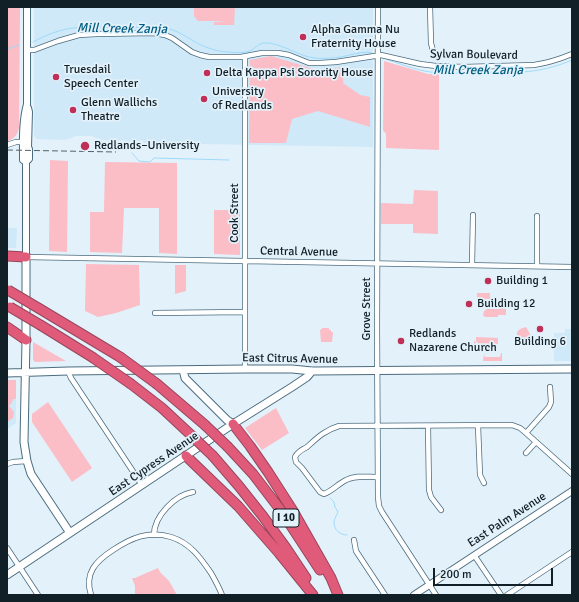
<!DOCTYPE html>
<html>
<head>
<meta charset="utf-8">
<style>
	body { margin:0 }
	#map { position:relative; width:579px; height:602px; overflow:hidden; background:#e3f1fa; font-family:Signika,sans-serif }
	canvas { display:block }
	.frame { position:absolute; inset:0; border:8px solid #111f27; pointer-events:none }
	.scale { position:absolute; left:433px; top:568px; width:120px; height:18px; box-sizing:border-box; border:2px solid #111f27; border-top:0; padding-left:5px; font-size:12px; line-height:14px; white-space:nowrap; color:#111f27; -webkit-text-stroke:3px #e3f1fa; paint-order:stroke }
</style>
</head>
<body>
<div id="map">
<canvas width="579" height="602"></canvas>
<div class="frame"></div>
<div class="scale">200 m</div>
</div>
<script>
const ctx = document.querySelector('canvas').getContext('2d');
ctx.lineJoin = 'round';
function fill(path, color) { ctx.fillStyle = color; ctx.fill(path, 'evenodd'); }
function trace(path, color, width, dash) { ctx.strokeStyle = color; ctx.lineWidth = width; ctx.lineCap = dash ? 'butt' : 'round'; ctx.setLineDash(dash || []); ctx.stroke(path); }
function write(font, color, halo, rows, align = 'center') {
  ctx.font = font + ' Signika,sans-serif'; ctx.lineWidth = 3.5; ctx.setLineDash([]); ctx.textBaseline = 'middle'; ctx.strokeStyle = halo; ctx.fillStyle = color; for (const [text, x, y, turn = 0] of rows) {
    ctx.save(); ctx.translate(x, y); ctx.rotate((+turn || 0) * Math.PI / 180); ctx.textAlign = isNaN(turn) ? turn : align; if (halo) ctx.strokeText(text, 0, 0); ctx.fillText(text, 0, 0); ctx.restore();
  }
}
fill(new Path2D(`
	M34 7H373V49L371 54 372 60 373 62V147L143 143V141L103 140 91 136H76L65 140 37 139 34 136Z
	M7 228H17L16 248H7Z
	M565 329H572V361H554V333H565Z
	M7 380H16V423L7 429Z`), '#cfe9f9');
fill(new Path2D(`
	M7 7H20L19 128C17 136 14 138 7 142Z
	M194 7H235L234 25H214V22L227 21H198L194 16Z
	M271 56 317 70 344 67 343 83 360 95 370 97V127L318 111 292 119 286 143H249L250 60Z
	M384 61 428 74H439V150L386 148V134L383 130Z
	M50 160 68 161 67 252 49 251Z
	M105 162 177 163V254L159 253V208H124L122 253 90 252V212H104Z
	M414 190 438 191V234L413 233V224H381V203L413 204Z
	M214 210H240V255L214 254Z
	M86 264 139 265 140 305 116 313 98 317 85 311Z
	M175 265H186V291L175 294Z
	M477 293H490V299H477Z
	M500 307H506V315H498V317H485L483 315 484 311 487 309H500Z
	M526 327 530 334 529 340H517V332L520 329Z
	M322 328H329V330H331V332H333L332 342H321L320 330 322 329Z
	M476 337 498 338V344H479L476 341Z
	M474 341H475L477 345 482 346V349L476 352 465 347 464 346 472 347 474 345Z
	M33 342 66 361 35 362 33 360Z
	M501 353H502V361H483L484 354 485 357H500Z
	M7 380H16V399H13L12 402 9 406 14 412 13 418 7 422Z
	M48 402 92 468 72 482 32 422V414Z
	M276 408 289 433 262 450 245 428Z
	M158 568 160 572 169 581 177 595H135V586L132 578H135Z`), '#fbbdc6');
trace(new Path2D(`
	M33 42C57 29 74 26 100 27 108 27 114 29 122 28 136 28 157 25 170 29 180 32 188 38 197 43 207 48 218 52 229 52 235 53 244 53 250 51 254 49 258 44 263 43 279 41 299 57 315 58 322 59 338 58 345 56 355 54 363 51 372 53
	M7 49 19 45
	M383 58C398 63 415 70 430 72 452 74 475 73 498 72 506 72 514 73 522 72 539 71 556 67 572 60
	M132 153 139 161 150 162 154 158 229 160
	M330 498 334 502 335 507 338 512C337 515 334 519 334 522 334 530 340 535 347 535`), '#9edafb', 1);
const minor = new Path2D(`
	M378 7 377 329 378 497 379 506 382 512 436 595
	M430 7 431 43 433 51
	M27 50H34L58 41 79 35 96 34 153 33 165 35 172 38 192 52 200 55 209 57H241L262 53H278L289 55 309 63H320L336 62 381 55 420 64 436 66 464 67 534 65C548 63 560 59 572 54
	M245 56V369
	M7 145 16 142H23
	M26 257 572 267
	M472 265 473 215
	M537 266V216
	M155 313 245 312
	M68 371 71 378 142 485
	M428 426 429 490 431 497 441 510
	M478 426 480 475 484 483
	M526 433 549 407 551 402 550 387
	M526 453 536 442
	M7 464 13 462 27 461
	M377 477C367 477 355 475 346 480 338 484 332 491 324 494L320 492 302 468 296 462 295 457C298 451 302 450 307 447 317 438 325 430 339 426L512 425 520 428 526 433 572 474
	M154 535C154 516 175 495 193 492
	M354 540 356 551 385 595
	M7 548 38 595
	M474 555 501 595
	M91 595C84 573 96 561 113 550 131 538 149 530 171 537 190 543 200 557 211 573 215 580 219 587 222 595
	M507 595 572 552`);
const tertiary = new Path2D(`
	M26 162 23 160C23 141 22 122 27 104V7
	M26 257V162L29 159V149L28 147 29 112 28 108
	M414 595 572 491`);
const secondary = new Path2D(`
	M26 257V340L24 442 27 461 31 474 70 533
	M183 370 185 378 227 420 233 424
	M7 373 68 371 245 369H292L312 371 572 369
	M7 575 233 424 292 387 307 377 312 371`);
const motorway = new Path2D(`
	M7 256 26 257
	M40 309 120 357
	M42 326 92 357
	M7 327 26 340
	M131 384 162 408 191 435
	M157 384 205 425
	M233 424 250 446 268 472 293 511 331 578 338 595
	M228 447 253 474 282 512 320 570
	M186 456 238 506 279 553 313 595
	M213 456C247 494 278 534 306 578`);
trace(minor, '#4b6c7f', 6);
trace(tertiary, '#4b6c7f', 8);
trace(secondary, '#4b6c7f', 9);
trace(motorway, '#98465c', 11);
trace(minor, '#fff', 4.5);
trace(tertiary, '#fff', 6);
trace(secondary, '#fff', 7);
trace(motorway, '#e05b79', 9);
trace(new Path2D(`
	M7 150 116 152`), '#536169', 1, [6, 3]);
const motorwayBridge = new Path2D(`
	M8 290 40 309
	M10 307 42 326
	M92 357 131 384
	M120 357 157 384
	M205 425 228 447
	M191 435 213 456`);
trace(motorwayBridge, '#98465c', 11, []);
trace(motorwayBridge, '#e05b79', 9);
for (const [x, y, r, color] of [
	[303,37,4,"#bf2f58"],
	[207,73,4,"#bf2f58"],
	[56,77,4,"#bf2f58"],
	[204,99,4,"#bf2f58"],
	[73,110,4,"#bf2f58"],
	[85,146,5,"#bf2f58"],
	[488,281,4,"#bf2f58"],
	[469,304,4,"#bf2f58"],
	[540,329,4,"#bf2f58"],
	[401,341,4,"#bf2f58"]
]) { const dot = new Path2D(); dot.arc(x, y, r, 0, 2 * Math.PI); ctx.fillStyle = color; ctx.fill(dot); trace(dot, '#e3f1fa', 1.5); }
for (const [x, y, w] of [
	[286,518,26]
]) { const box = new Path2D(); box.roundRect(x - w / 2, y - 9, w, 18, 3); ctx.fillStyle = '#e3f1fa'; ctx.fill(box); trace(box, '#111f27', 1); }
write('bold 11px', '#111f27', null, [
	["I 10",286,518]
]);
write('12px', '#111f27', '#e3f1fa', [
	["Alpha Gamma Nu",311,30],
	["Fraternity House",311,44],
	["Truesdail",64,70],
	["Speech Center",64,84],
	["Delta Kappa Psi Sorority House",215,73],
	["University",212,92],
	["of Redlands",212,106],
	["Glenn Wallichs",81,103],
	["Theatre",81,117],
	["Redlands–University",94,146],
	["Building 1",496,281],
	["Building 12",477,304],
	["Redlands",409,334],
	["Nazarene Church",409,348],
	["Building 6",540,342,"center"]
], 'left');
write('12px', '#111f27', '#e3f1fa', [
	["Sylvan Boulevard",474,55,1],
	["Cook Street",235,213,-90],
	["Central Avenue",299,252,1],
	["Grove Street",367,309,-90],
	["East Citrus Avenue",290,359,1],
	["East Cypress Avenue",154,464,-34],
	["East Palm Avenue",507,520,-33]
]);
write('italic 13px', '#005e82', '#e3f1fa', [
	["Mill Creek Zanja",122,29,1],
	["Mill Creek Zanja",478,71]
]);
</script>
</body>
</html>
